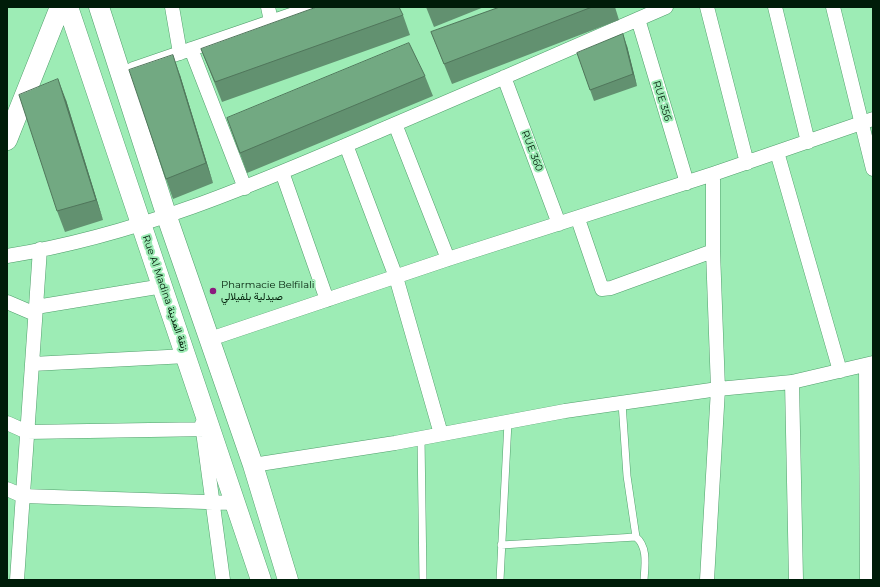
<!DOCTYPE html>
<html>
<head>
<meta charset="utf-8">
<style>
	body { margin:0 }
	#map { position:relative; width:880px; height:587px; overflow:hidden; background:#9decb5; font-family:Montserrat,sans-serif }
	canvas { display:block }
	.frame { position:absolute; inset:0; border:8px solid #001c09; pointer-events:none }
</style>
</head>
<body>
<div id="map">
<canvas width="880" height="587"></canvas>
<div class="frame"></div>
</div>
<script>
const ctx = document.querySelector('canvas').getContext('2d');
ctx.lineJoin = 'round';
function trace(path, color, width, dash) { ctx.strokeStyle = color; ctx.lineWidth = width; ctx.lineCap = dash ? 'butt' : 'round'; ctx.setLineDash(dash || []); ctx.stroke(path); }
function fill(path, color) { ctx.fillStyle = color; ctx.fill(path, 'evenodd'); }
function write(font, color, halo, rows, align = 'center') {
  ctx.font = font + ' Montserrat,Vazirmatn,sans-serif'; ctx.lineWidth = 4; ctx.setLineDash([]); ctx.textBaseline = 'middle'; ctx.strokeStyle = halo; ctx.fillStyle = color; for (const [text, x, y, turn = 0] of rows) {
    ctx.save(); ctx.translate(x, y); ctx.rotate((+turn || 0) * Math.PI / 180); ctx.textAlign = isNaN(turn) ? turn : align; if (halo) ctx.strokeText(text, 0, 0); ctx.fillText(text, 0, 0); ctx.restore();
  }
}
const lane = new Path2D(`
	M421 438 423 580
	M636 537C648 547 645 565 644 580
	M501 545 636 537 627 476 622 403
	M500 580 508 422`);
const street = new Path2D(`
	M172 7 180 53
	M268 7 271 21
	M707 7 747 163
	M775 7 808 142
	M833 7 873 169
	M638 19 687 183
	M191 49 245 188
	M133 69 314 7
	M504 77 559 224
	M395 124 448 259
	M346 145 396 277 441 434
	M777 152 840 371
	M282 172 327 300
	M578 219 602 289 611 288 713 251
	M7 256C139 235 258 183 379 131 475 90 570 49 666 7
	M7 302 35 314
	M36 307 163 286
	M210 339 448 259 713 174 873 119
	M32 364 187 356
	M866 365 867 580
	M792 382 796 580
	M7 423 27 432 211 429
	M202 424 223 580
	M253 465 395 443 565 411 718 389 792 382 873 363
	M7 489 23 496 236 503
	M17 580 40 249
	M707 580 718 389 713 251V174`);
const secondary = new Path2D(`
	M68 7 261 580
	M99 7 167 217 253 465 288 580
	M7 140 60 7`);
trace(lane, '#519f6c', 8);
trace(street, '#519f6c', 15);
trace(secondary, '#519f6c', 21);
trace(lane, '#fff', 7);
trace(street, '#fff', 14);
trace(secondary, '#fff', 20);
fill(new Path2D(`
	M426 7H484L434 27Z
	M500 7H615L619 20 452 84 431 32Z
	M403 15 410 35 222 102 209 69 201 49Z
	M627 46 637 86 594 101 577 53Z
	M180 75 213 183 173 199 166 179Z
	M425 76 433 96 247 173 227 118Z
	M66 100 103 220 65 232 57 211Z`), '#629170');
fill(new Path2D(`
	M623 34 627 46 637 86 633 74Z
	M173 55 180 75 213 183 206 163Z
	M58 79 66 100 103 220 96 200Z`), '#50765b');
const building = new Path2D(`
	M317 7H399L403 15 215 82 201 49Z
	M500 7H592L444 64 431 32Z
	M623 34 633 74 590 90 577 53Z
	M409 43 425 76 240 153 227 118Z
	M173 55 206 163 166 179 129 70Z
	M58 79 96 200 57 211 19 95Z`);
fill(building, '#72a982');
trace(building, '#50765b', 1);
for (const [x, y, r, color] of [
	[213,291,4,"#8b1b7e"]
]) { const dot = new Path2D(); dot.arc(x, y, r, 0, 2 * Math.PI); ctx.fillStyle = color; ctx.fill(dot); trace(dot, '#9decb5', 1.5); }
write('10px', '#001c09', '#9decb5', [
	["RUE 356",662,101,73],
	["RUE 360",532,151,69],
	["Rue Al Madina زنقة المدينة",165,293,71]
]);
write('10px', '#001c09', '#9decb5', [
	["Pharmacie Belfilali",221,285],
	["صيدلية بلفيلالي",221,297]
], 'left');
</script>
</body>
</html>
